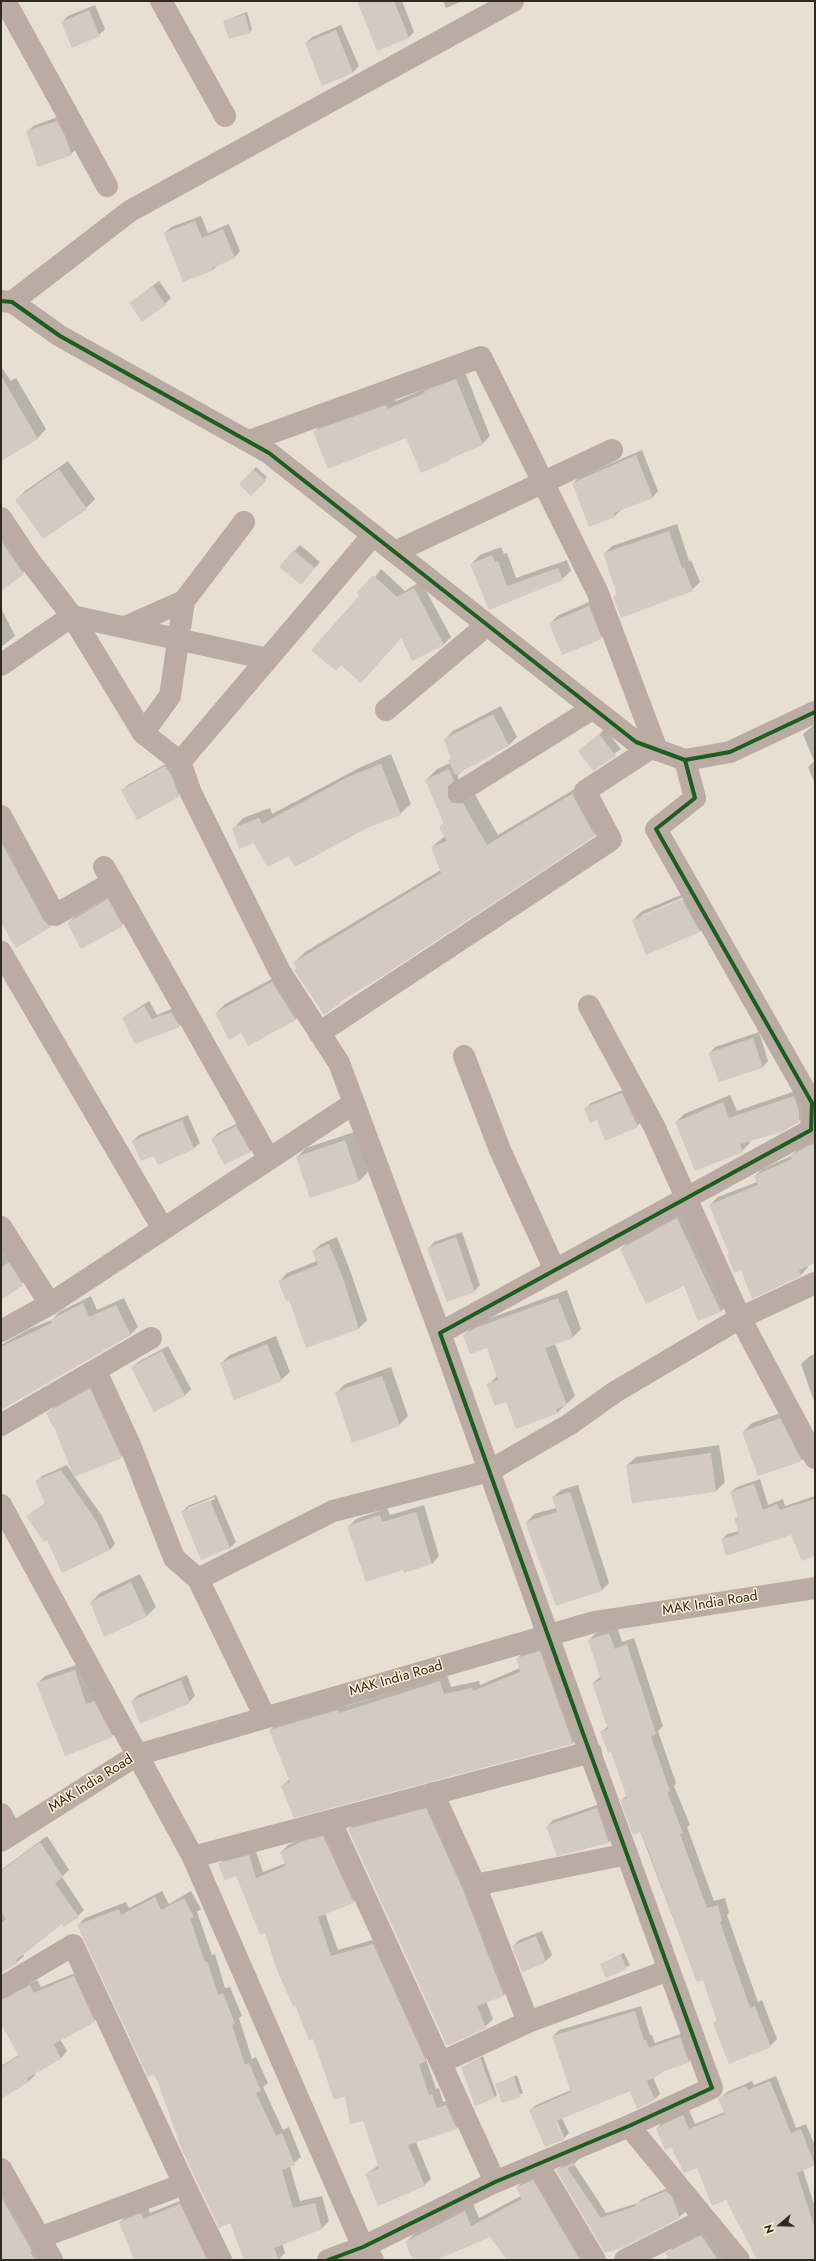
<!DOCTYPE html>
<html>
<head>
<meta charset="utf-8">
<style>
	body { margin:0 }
	#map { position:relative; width:816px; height:2261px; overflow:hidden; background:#e7e0d2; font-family:Jost,sans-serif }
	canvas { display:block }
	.frame { position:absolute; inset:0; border:2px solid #2f2a20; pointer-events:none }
	.north { position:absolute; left:760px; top:2205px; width:40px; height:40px; -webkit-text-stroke:3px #fdf1d6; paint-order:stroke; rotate:250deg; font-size:11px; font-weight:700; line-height:16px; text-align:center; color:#2f2a20 }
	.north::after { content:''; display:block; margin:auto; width:14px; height:18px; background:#2f2a20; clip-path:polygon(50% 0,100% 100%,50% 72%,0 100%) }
</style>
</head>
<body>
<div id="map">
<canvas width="816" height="2261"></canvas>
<div class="frame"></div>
<div class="north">N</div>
</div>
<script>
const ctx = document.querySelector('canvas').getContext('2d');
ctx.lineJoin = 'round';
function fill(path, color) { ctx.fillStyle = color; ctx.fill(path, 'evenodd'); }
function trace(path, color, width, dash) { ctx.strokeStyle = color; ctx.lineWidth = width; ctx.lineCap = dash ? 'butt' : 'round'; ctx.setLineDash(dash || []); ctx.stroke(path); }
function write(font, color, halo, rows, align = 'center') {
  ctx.font = font + ' Jost,sans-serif'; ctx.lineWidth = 3; ctx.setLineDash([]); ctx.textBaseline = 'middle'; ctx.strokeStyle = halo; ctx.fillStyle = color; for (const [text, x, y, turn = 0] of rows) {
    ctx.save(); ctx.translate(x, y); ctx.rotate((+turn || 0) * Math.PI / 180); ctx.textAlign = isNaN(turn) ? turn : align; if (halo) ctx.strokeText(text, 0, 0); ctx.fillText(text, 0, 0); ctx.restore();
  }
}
fill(new Path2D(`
	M358 1H402L414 32 408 38Z
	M443 1H463L446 8Z
	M95 5 105 29 99 35 62 22 68 16Z
	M247 12 252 29 250 32 224 21Z
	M341 25 359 66 353 72 323 85 306 43 312 37Z
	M63 115 77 148 71 154 27 132 33 126Z
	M201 216 208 233 229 224 240 251 235 257 218 265 214 269 184 281 165 233 171 227Z
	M159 281 171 298 165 304 130 303Z
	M1 367 11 381 16 378 46 429 38 438 1 460Z
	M465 372 490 436 482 444 453 456 449 460 407 437 315 431 323 423 394 397 396 401Z
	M642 450 658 491 653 497 621 510 615 516 573 483 579 477Z
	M68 461 95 499 86 508 16 500 25 491Z
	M256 467 267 477 251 495 240 484Z
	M1 521 31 566 1 590Z
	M677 524 689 561 691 560 700 582 692 590 614 597 618 593 604 554 612 546Z
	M300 545 320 562 306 578 280 567Z
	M501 547 504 554 507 553 516 578 567 560 571 571 562 579 490 609 471 564 480 555Z
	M381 569 405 591 421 581 451 637 444 644 413 659 402 637 361 682V596Z
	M598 598 610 629 601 638 550 623 559 615Z
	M2 610 15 636 1 647V611Z
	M501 706 517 737 509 745 464 769 458 775 459 787 474 793 498 835 583 784 605 824 594 835 347 996 324 1013 295 970 297 968 294 963 305 952 441 870 432 847 445 836 440 827 444 823 426 780 437 769 450 763 449 760 451 758 445 739 453 731Z
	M815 724V784L808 767 814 761 803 734Z
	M605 729 621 749 594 769 585 746Z
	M391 754 411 804 400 814 289 855 255 842 233 829 243 818 270 808 272 814 361 767Z
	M171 761 184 790 178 796 122 790 128 785Z
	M1 835 59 917 51 926 16 946 1 921Z
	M691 891 709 923 700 931 647 953 633 920 642 911ZM686 896 687 898 642 917V915Z
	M114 894 128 919 122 925 68 923 74 917Z
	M281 974 305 1010 296 1019 248 1045 242 1032 216 1013 225 1004Z
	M149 1001 157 1015 176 1007 184 1021 179 1026 123 1018Z
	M759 1032 768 1061 763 1067 719 1081 710 1053 715 1047Z
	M628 1088 643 1120 637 1126 597 1119 585 1109 591 1103Z
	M801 1089 806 1114 798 1122 749 1141 750 1143 742 1151 676 1122 684 1114 730 1095 737 1111Z
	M188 1115 200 1143 194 1148 155 1154 133 1141 139 1135Z
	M242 1121 256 1146 250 1152 212 1139 218 1133Z
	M354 1132 368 1172 359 1181 310 1197 297 1157 306 1148Z
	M815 1140V1261L807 1265 808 1267 801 1275 741 1269 730 1253 710 1205 718 1197 757 1182 755 1176 762 1169 791 1156 799 1148Z
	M685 1210 729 1303 721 1311 699 1320 684 1285 621 1249 629 1241Z
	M462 1232 480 1285 475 1291 429 1248 434 1242Z
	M337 1237 351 1273 367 1320 359 1328 307 1347 289 1298 280 1281 287 1273 317 1261 313 1251 321 1244Z
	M1 1238 28 1279 1 1299Z
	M567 1290 581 1329 572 1338 555 1344 575 1396 557 1413 506 1400 488 1385 497 1376 487 1347 464 1335 473 1326 485 1320Z
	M91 1296 97 1310 124 1298 138 1327 130 1335 1 1408V1345L29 1329 52 1320 59 1312Z
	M276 1336 290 1372 281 1380 221 1363 230 1355Z
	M168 1346 191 1389 185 1395 154 1411 132 1368 138 1362Z
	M815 1354V1404L801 1364 810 1356Z
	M391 1367 408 1416 399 1425 336 1393 345 1384Z
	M98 1380 129 1449 121 1457 74 1476 102 1516 115 1544 110 1550 48 1538 28 1516 46 1502 37 1482 42 1476 67 1465 74 1476 55 1425 47 1414 56 1405Z
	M789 1410 810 1451 802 1460 759 1475 743 1432 752 1423Z
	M719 1445 725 1482 716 1491 633 1502 627 1465 636 1457Z
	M760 1479 768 1505 783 1499 785 1506 815 1496V1555L792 1534 722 1540 727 1534 739 1531 735 1519 739 1515 731 1492 737 1487Z
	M578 1485 609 1583 601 1591 527 1522 534 1514 556 1508 553 1497 561 1490Z
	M216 1495 236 1542 230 1548 182 1512 188 1506ZM214 1497 215 1499 188 1510V1508Z
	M424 1505 439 1556 432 1564 348 1527 356 1519 387 1508 390 1515Z
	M140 1574 156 1607 147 1616 105 1636 91 1602 100 1593Z
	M617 1626 622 1642 634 1638 663 1726 658 1731 676 1783 674 1786 690 1825 687 1827 714 1901 725 1898 729 1913 727 1915 758 2002 762 2000 777 2039 770 2046 714 2023 717 2020 703 1979 697 1981 640 1831 622 1800 627 1795 611 1751 601 1732 608 1726 593 1683 601 1676 589 1640 596 1633Z
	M547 1644 580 1736 573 1743 294 1816 282 1786 290 1779 270 1730 277 1723 345 1703 346 1706 447 1675 451 1687 479 1681 480 1685 520 1668 517 1659 524 1651Z
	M82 1663 120 1729 112 1736 37 1684 45 1676Z
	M187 1675 195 1696 189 1702 132 1701 138 1695Z
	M434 1801 511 1987 504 1995 486 2001 493 2019 485 2027 349 1829 357 1822Z
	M603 1803 614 1836 609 1842 557 1854 548 1826 553 1820Z
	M330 1830 360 1895 353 1902 325 1913 338 1950 379 1938 432 2054 426 2059 436 2089 439 2088 443 2102 453 2099 463 2121 457 2128 416 2142 431 2179 424 2185 366 2174 379 2165 364 2120 346 2094 313 2037 265 1932 236 1875 220 1864 226 1857 255 1849 263 1872 286 1863 281 1852 288 1845 310 1835Z
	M47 1836 69 1870 62 1877 84 1910 78 1916 62 1923 23 1954 24 1956 17 1962 1 1972V1870Z
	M162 1891 169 1904 191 1891 201 1909 197 1912 212 1955 215 1954 225 1988 230 1987 242 2016 239 2018 252 2059 256 2057 268 2083 263 2087 283 2130 289 2127 301 2157 290 2166 300 2201 322 2196 329 2221 321 2229 282 2244 285 2253 278 2260H245L230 2222 78 1925 85 1918 126 1902 129 1908Z
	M542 1931 552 1955 546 1961 523 1970 513 1946 519 1940Z
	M624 1953 630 1965 606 1977 601 1964Z
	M80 1971 101 2014 94 2021 60 2039 67 2051 61 2058 34 2073 35 2075 29 2081 6 2095 1 2094V2066L19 2055 1 2021V1991L8 1995 37 1980 41 1987Z
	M641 2006 650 2035H652L655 2043 686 2032 694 2056 689 2062 664 2071 653 2077 660 2094 654 2100 637 2107 630 2090 562 2118 569 2133 563 2139 546 2146 530 2110 536 2105 571 2090 553 2036 559 2030ZM555 2116 564 2138H562L553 2117Z
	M483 2056 497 2095 494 2098 462 2067Z
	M517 2075 523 2093 503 2102 496 2084Z
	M776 2076 796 2128 806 2124 815 2146V2165L803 2170 815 2207V2260H771L727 2199 697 2166 672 2146 657 2128 662 2122 689 2110 695 2124 725 2112 719 2099 727 2092 752 2081 754 2085Z
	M580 2158 574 2164 606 2213 638 2203 642 2199 672 2186 677 2192 685 2212 679 2217 623 2246 557 2170 563 2165Z
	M541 2172 596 2260H508L491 2236 425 2260H414L406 2242 414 2234 473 2203 479 2218 521 2196 517 2187 525 2179Z
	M1 2178 49 2260H1Z
	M187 2198 209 2260H135L120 2222 127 2215 148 2207 150 2213Z
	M710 2227 731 2260H664L669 2257 667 2254 675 2245Z`), '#0003');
fill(new Path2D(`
	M357 1H394L409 38 377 51Z
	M89 10 100 36 72 48 61 22Z
	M245 14 250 33 229 39 223 21Z
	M336 30 353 73 322 86 305 43Z
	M57 121 65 136 72 155 38 167 26 131Z
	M195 221 202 238 223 229 235 258 213 268 214 270 183 282 164 233Z
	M153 286 166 305 142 322 129 303Z
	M1 376 38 439 1 461Z
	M456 379 483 445 449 459V461L421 473 406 438 328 469 313 431 386 405 388 409 425 393 424 391Z
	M636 455 653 498 614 513 615 517 589 527 572 483Z
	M59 469 87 509 43 539 15 500Z
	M253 469 266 481 251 496 239 484Z
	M669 531 682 568 684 567 693 591 621 618 613 597 617 595 603 553Z
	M1 541 24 574 1 591Z
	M293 550 315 568 301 585 279 567Z
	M492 555 495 562 498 561 507 586 558 568 563 580 489 610 470 564Z
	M373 575 397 597 414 588 444 645 412 661 401 638 361 683 341 665 336 671 311 650 359 596 357 593Z
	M589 606 602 639 562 655 549 623Z
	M493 714 509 746 455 775 448 760 451 759 444 739Z
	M599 734 616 756 593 771 578 751Z
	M381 764 401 815 369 827 295 867 289 856 267 867 254 843 239 849 232 828 259 818 262 824 350 776Z
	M165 766 172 776 179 797 137 820 121 790Z
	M449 769 454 781 448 786V798L453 803H463L487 845 572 794 595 836 383 976 340 1002 341 1003 324 1015 294 970 297 969 293 963 441 873 431 847 447 841 439 827 444 824 425 780Z
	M1 842 44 921 51 927 16 948 1 923Z
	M108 899 123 926 81 949 67 923Z
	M682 899 700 932 646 955 632 920Z
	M272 982 296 1020 248 1046 241 1033 229 1040 215 1013Z
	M144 1006 152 1019 171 1012 180 1027 135 1044 122 1018Z
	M753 1038 763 1068 719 1082 708 1053Z
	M622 1093 638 1127 605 1141 597 1120 590 1123 584 1108Z
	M794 1096 799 1111V1122L782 1132 740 1144 743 1152 695 1171 675 1122 723 1102 729 1118Z
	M182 1120 194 1149 158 1165 154 1156 141 1161 132 1141Z
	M236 1126 251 1152 224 1165 211 1139Z
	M345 1140 359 1182 310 1198 296 1157Z
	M815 1144V1263L799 1270 801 1276 752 1299 741 1270 734 1273 727 1255 729 1254 709 1205 758 1185 754 1176 792 1159 790 1156 810 1145Z
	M677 1218 721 1312 698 1321 684 1286 646 1304 620 1249Z
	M456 1237 475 1292 447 1302 427 1248Z
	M329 1244 344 1281 359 1329 306 1348 289 1300 286 1301 278 1281 318 1265 312 1251Z
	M9 1262 23 1285 1 1300V1268Z
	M558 1298 573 1338 545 1348 567 1405 556 1409 558 1413 516 1429 506 1402 495 1406 486 1384 498 1380 487 1348 470 1354 463 1335 475 1328Z
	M83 1303 89 1317 116 1305 131 1335 1 1410V1347L52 1323 50 1320Z
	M267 1344 282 1381 234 1400 220 1363Z
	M162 1351 185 1396 154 1412 131 1367Z
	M382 1376 400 1426 352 1443 335 1392Z
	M90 1388 122 1458 74 1477 54 1427H53L46 1413Z
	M780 1418 802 1461 758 1476 742 1432Z
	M711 1453 716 1492 632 1503 626 1465Z
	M61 1470 97 1522 110 1550 62 1573 47 1540 44 1542 26 1516 45 1503 35 1481Z
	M754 1484 763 1510 777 1504 780 1510 815 1499V1556L802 1561 791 1535 726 1556 721 1539 739 1534 734 1518 738 1517 730 1492Z
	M570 1492 602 1591 556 1606 525 1522 557 1512 552 1497Z
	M210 1500 230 1548 201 1560 181 1512Z
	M416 1512 432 1564 404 1573 403 1570 366 1582 347 1526 380 1515 382 1522Z
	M131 1582 147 1617 104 1637 90 1602Z
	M609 1633 615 1649 627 1644 656 1734 651 1737 670 1791 667 1792 683 1833 680 1834 707 1908 718 1905 722 1921 720 1922 750 2008 755 2006 771 2047 729 2064 713 2023 717 2021 703 1980 697 1982 647 1847 640 1832 633 1835 620 1800 627 1798 611 1752 608 1753 600 1732 608 1729 592 1683 601 1680 588 1640Z
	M540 1651 573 1744 294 1818 281 1786 290 1782 269 1730 338 1710 339 1713 440 1681 444 1694 472 1688 473 1691 520 1672 516 1658Z
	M75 1670 86 1704 94 1701 113 1737 65 1756 36 1683Z
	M181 1680 190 1703 140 1724 131 1701Z
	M426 1808 463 1890 504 1996 477 2006 486 2028 447 2046 348 1829Z
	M597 1808 609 1843 557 1856 546 1826Z
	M323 1836 354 1903 318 1917 331 1956 373 1944 426 2061 419 2064 429 2095 432 2094 437 2108 446 2105 457 2129 408 2145 425 2186 378 2206 365 2174 379 2168 363 2121 350 2124 345 2096 334 2100 313 2039 309 2040 295 2005 293 2006 275 1965 265 1933 260 1935 236 1876 224 1880 218 1863 249 1855 256 1878 286 1866 280 1852 303 1841Z
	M40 1842 63 1877 55 1883 79 1917 64 1927 62 1924 16 1960 18 1963 1 1973V1923L6 1919 1 1912V1871Z
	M155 1897 161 1910 184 1898 194 1917 190 1919 205 1962 207 1961 218 1995 223 1993 235 2024 232 2025 245 2065 249 2063 261 2091 256 2093 276 2136 282 2133 295 2165 282 2170 293 2208 315 2203 322 2229 274 2248 279 2260H244L230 2223 219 2228 182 2150 155 2074 148 2077 77 1925 119 1909 121 1915Z
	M536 1936 546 1962 522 1972 512 1946Z
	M621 1955 627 1969 606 1978 600 1964Z
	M74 1976 95 2022 54 2044 61 2059 27 2078 29 2082 1 2099V2067L19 2056 1 2024V2000L30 1985 34 1993Z
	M635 2011 644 2040H646L649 2048 680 2037 689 2062 659 2073 660 2075 647 2081 655 2100 637 2109 630 2091 556 2121 564 2140 545 2147 529 2110 571 2092 552 2036Z
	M480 2058 495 2098 475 2106 461 2067Z
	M514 2077 521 2097 502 2103 495 2084Z
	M770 2081 791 2133 801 2129 815 2165 797 2173 815 2229V2260H757L726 2200 712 2206 697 2168 684 2173 671 2147 665 2150 656 2128 683 2115 689 2129 725 2114 718 2099 720 2097 746 2086 748 2090Z
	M574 2163 575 2165 567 2168 601 2218 636 2206 635 2204 666 2191 672 2197 680 2218 624 2247 605 2253 556 2170Z
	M533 2180 580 2260H507L490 2237 436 2260H413L405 2242 465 2211 471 2226 522 2199 516 2187Z
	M1 2197 32 2251 30 2252 35 2260H1Z
	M180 2204 207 2260H134L119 2222 141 2213 143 2219Z
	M701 2235 718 2260H670L665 2253Z`), '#d3cac2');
trace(new Path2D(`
	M5 1 107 186
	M161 1 225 116
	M12 302 130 211 513 1
	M249 441 481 357 597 591 657 750
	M1 518 29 560 72 616 143 733 180 762 191 793 279 970 339 1063 440 1333
	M395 552 612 450
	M125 627 184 601
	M1 665 72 616 268 659
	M386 710 487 625
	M143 733 170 696 184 601 244 522
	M180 762 373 535
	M459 792 592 709
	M1 816 55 915 113 882
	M104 867 269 1159
	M1 952 163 1229
	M589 1006 654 1126 740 1318 815 1458
	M319 1033 611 840 585 791 651 748
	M464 1056 500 1150 555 1270
	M1 1227 50 1304
	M1 1331 50 1304 354 1103
	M96 1371 130 1445 174 1558 198 1579 265 1717
	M1 1425 151 1338
	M198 1579 333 1511 489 1471 570 1424 615 1392 740 1318 815 1283
	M433 1793 475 1885 528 2022
	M1 1814 12 1834
	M331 1822 495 2182
	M193 1857 591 1752
	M475 1885 627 1854
	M1 1988 73 1945 184 2184 39 2238
	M442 2062 528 2022 669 1970
	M629 2126 739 2260
	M538 2164 595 2260
	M1 2169 52 2260
	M184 2184 221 2260
	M328 2260 363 2247 495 2182 629 2126 712 2088C620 1837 529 1585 440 1333L811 1130 812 1103 656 829 695 798 685 760
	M625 2260 705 2219`), '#baaba3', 22);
trace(new Path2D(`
	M1 301 12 302 60 336 269 453 636 742 685 760 730 752 815 712
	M1 1505 193 1857 363 2247 373 2260
	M1 1841 137 1755 594 1622 815 1588`), '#baaba3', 22);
trace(new Path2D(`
	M1 301 12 302 60 336 269 453 636 742 685 760 730 752 815 712
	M328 2260 363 2247 495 2182 629 2126 712 2088C620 1837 529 1585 440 1333L811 1130 812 1103 656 829 695 798 685 760`), '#1b5e20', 4);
write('14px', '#2f2a20', '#fdf1d6', [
	["MAK India Road",710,1604,-9],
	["MAK India Road",396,1679,-16],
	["MAK India Road",91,1784,-32]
]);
</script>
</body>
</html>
